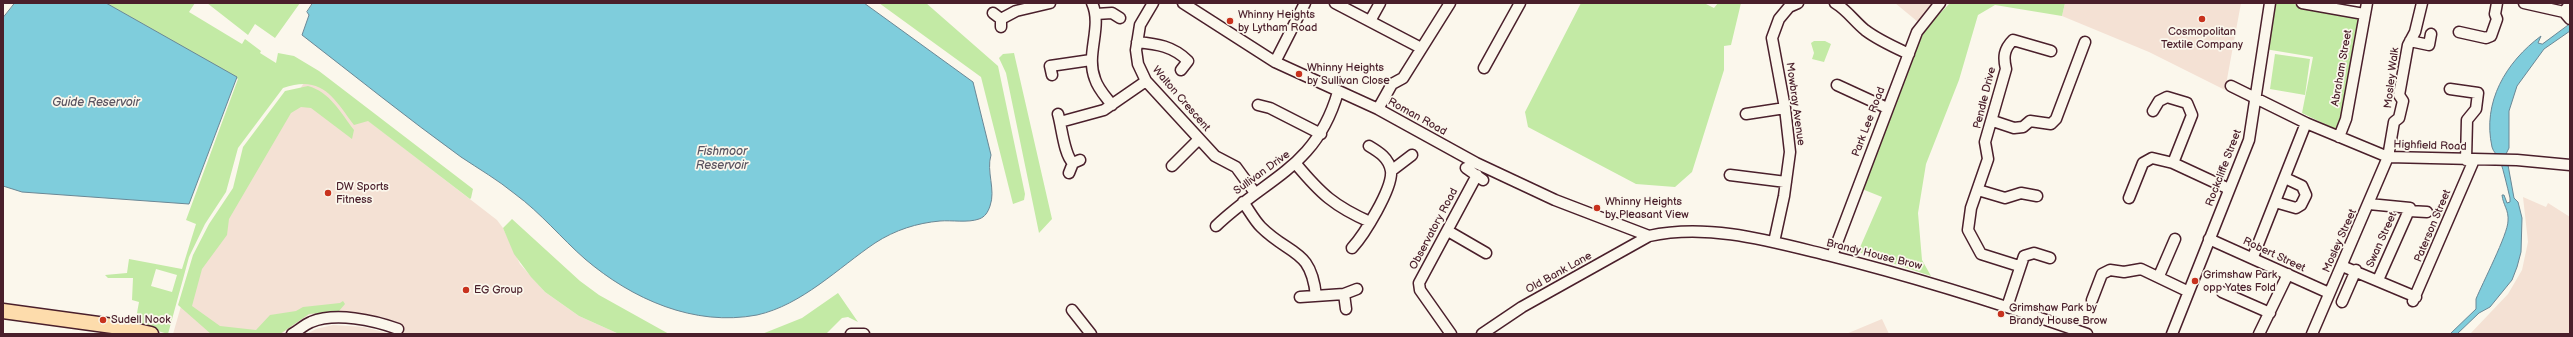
<!DOCTYPE html>
<html>
<head>
<meta charset="utf-8">
<style>
	body { margin:0 }
	#map { position:relative; width:2573px; height:337px; overflow:hidden; background:#fbf7ec; font-family:"Balsamiq Sans",sans-serif }
	canvas { display:block }
	.frame { position:absolute; inset:0; border:4px solid #4a1f2b; pointer-events:none }
</style>
</head>
<body>
<div id="map">
<canvas width="2573" height="337"></canvas>
<div class="frame"></div>
</div>
<script>
const ctx = document.querySelector('canvas').getContext('2d');
ctx.lineJoin = 'round';
function fill(path, color) { ctx.fillStyle = color; ctx.fill(path, 'evenodd'); }
function trace(path, color, width, dash) { ctx.strokeStyle = color; ctx.lineWidth = width; ctx.lineCap = dash ? 'butt' : 'round'; ctx.setLineDash(dash || []); ctx.stroke(path); }
function write(font, color, halo, rows, align = 'center') {
  ctx.font = font + ' "Balsamiq Sans",sans-serif'; ctx.lineWidth = 3.5; ctx.setLineDash([]); ctx.textBaseline = 'middle'; ctx.strokeStyle = halo; ctx.fillStyle = color; for (const [text, x, y, turn = 0] of rows) {
    ctx.save(); ctx.translate(x, y); ctx.rotate((+turn || 0) * Math.PI / 180); ctx.textAlign = isNaN(turn) ? turn : align; if (halo) ctx.strokeText(text, 0, 0); ctx.fillText(text, 0, 0); ctx.restore();
  }
}
fill(new Path2D(`
	M1895 3H1935L1918 22Z
	M2065 3H2241L2225 90 2149 52 2062 16Z
	M309 75 497 220 503 228 520 264 545 292 579 316 619 334H395L399 323 382 317 327 311 309 315 281 334H173L198 247Z
	M2523 197 2546 207 2548 203 2570 217V334H2470L2508 294 2522 270 2528 242Z
	M1882 319 1889 334H1846Z
	M333 325 364 327 391 334H307L316 329Z`), '#f4e1d4');
fill(new Path2D(`
	M106 3H195L189 12 242 44 245 39 261 51 260 53 276 63 278 53 294 56 319 71 473 189 471 198 470 199 368 121 354 125C334 98 322 74 283 88L238 148 226 192 205 224 189 257 168 334 135 324 139 302 132 300 133 278H108L105 275 127 273 129 259 182 269 196 224 186 220 238 79ZM156 269 177 275 172 292 151 286Z
	M207 3H300L275 38 255 24 248 35Z
	M879 3H926L998 66 1025 194 1024 200 1013 204 981 77Z
	M1581 3H1704L1714 8 1718 3H1741L1731 45 1724 46V70L1692 172 1675 187 1636 184 1528 127 1525 112Z
	M1950 3H2065L2062 16 1995 5 1978 15 1959 80 1926 164 1918 213 1922 260 1931 276 1858 252 1882 197 1862 189 1923 31Z
	M2273 3H2287L2362 15 2339 131 2302 113 2313 57 2265 49Z
	M1814 41H1825L1831 44 1824 62 1812 59 1814 53 1811 43Z
	M1014 53 1052 219 1039 233 1006 73 999 58 1003 54Z
	M2275 54 2310 59 2305 95 2270 89Z
	M308 86C330 92 341 113 354 130L352 139 311 108 301 107 291 113 229 219 227 235 202 269 192 306 220 326 256 330 270 315 296 311 303 307 340 303 343 301 345 304 339 311 309 314 280 334H211L178 305 193 255 209 224 233 188 243 147 285 91Z
	M512 219 580 281 599 295 669 334H619L579 316 545 292 531 277 514 254 503 228Z
	M838 293 858 322 848 317 842 318 826 334H762L802 318Z`), '#c3eaa5');
const water = new Path2D(`
	M15 3H106L237 77 189 204 22 192 3 186V18Z
	M313 3H864L973 82 991 155C986 171 996 190 990 206 988 212 985 217 979 219 968 223 952 220 940 221 917 223 895 230 875 243 838 268 802 305 757 315 694 327 632 299 585 259 561 238 541 213 515 194 498 180 479 169 461 157 407 118 355 76 302 35L309 15 307 12Z
	M2570 24V31L2544 49 2517 86 2509 111V148L2506 154 2514 198 2518 202 2522 218 2521 252 2517 267 2512 280 2490 307 2479 313 2457 334H2450L2476 309V299C2482 284 2508 234 2508 221 2509 210 2503 205 2502 195H2504L2507 203 2510 202V198C2507 186 2504 172 2500 160 2498 155 2493 152 2492 147 2482 102 2506 62 2541 36L2538 43 2542 44Z`);
fill(water, '#7fcddc');
trace(water, '#6a8795', 1);
const minor = new Path2D(`
	M1092 3C1103 27 1085 54 1095 79 1098 89 1106 97 1112 105
	M1153 3 1140 25 1136 50 1138 64 1146 81 1215 156 1236 167 1255 193
	M1183 3 1275 62 1378 109 1476 163 1555 200 1649 236
	M1335 3 1421 48
	M1835 3C1847 10 1854 21 1865 30 1878 40 1894 47 1909 54
	M2302 3 2364 14
	M2524 3 2564 12 2570 19
	M2564 12 2570 4
	M993 13 1001 19V27
	M1096 14 1112 13 1120 18
	M1001 19 1016 11 1050 3
	M1370 21 1380 3
	M2459 32 2486 38 2491 36 2497 19 2495 14 2497 3
	M2410 41 2429 45 2431 34
	M1137 42C1157 44 1173 46 1188 61L1181 70
	M1275 62 1305 3
	M1484 68 1520 3
	M1052 75 1050 66 1091 60
	M1837 85 1887 108
	M2231 86 2306 123 2388 157 2517 160 2570 165
	M2450 89 2478 93 2476 109 2467 120 2466 160
	M1258 105 1270 108 1321 134
	M1378 109 1392 84 1403 78 1450 3
	M2153 111 2159 101 2167 97 2187 103 2192 115 2173 163
	M1058 114C1062 128 1064 155 1073 163
	M1746 114 1785 108
	M1993 121 2014 128 2023 127 2030 121 2051 124 2056 119 2085 42
	M1060 122 1104 110 1146 81
	M2339 137 2346 119 2367 3
	M1296 164C1321 194 1334 206 1370 222
	M1172 166 1199 139
	M1466 168 1483 180
	M1391 171 1412 155
	M1069 173 1073 163 1080 160
	M1730 175 1786 182
	M1978 190 2005 198 2021 193 2037 196
	M2129 198 2143 163 2152 158 2173 163 2229 189
	M1243 202C1249 210 1254 220 1261 227 1290 256 1311 248 1316 296
	M2275 202 2296 208 2301 205 2306 195 2302 186 2285 178
	M2369 204 2410 208 2378 280
	M2409 211 2427 212
	M1216 226C1267 177 1316 168 1338 92
	M1448 231 1486 253
	M2209 239 2329 293
	M1774 242 1784 196 1790 152 1785 108 1772 38 1779 19 1789 7 1798 3
	M1352 248C1364 235 1393 188 1391 171 1389 158 1379 152 1369 146
	M1832 256 1917 32 1940 3
	M2253 257 2306 123
	M2019 266 1981 254 1968 230 1971 208 1988 159 1985 142 2006 69C2003 57 2004 49 2013 40L2051 51
	M2342 266 2416 297
	M2159 276 2175 239
	M2222 292 2270 313
	M1344 294 1346 309
	M1300 297 1344 294 1357 289
	M2092 300 2102 274 2110 270 2124 272 2141 269 2187 291
	M2413 301 2474 160
	M2342 302 2356 270
	M2007 307 2024 256 2034 253 2050 258
	M1072 310 1091 334
	M292 334C299 330 304 325 311 322 336 312 373 320 398 329
	M851 334H864
	M1451 334 1420 290 1419 283 1477 175
	M1482 334 1522 307 1649 236C1708 223 1770 241 1827 255 1915 277 2001 304 2087 334
	M2172 334 2249 140 2270 3
	M2259 334 2288 274
	M2312 334 2388 157 2394 122 2399 118 2403 101 2399 95 2408 45 2415 32 2422 3`);
const highway = new Path2D(`
	M3 311 120 327 151 334`);
trace(minor, '#4a1f2b', 13);
trace(highway, '#4a1f2b', 17);
trace(minor, '#fbf7ec', 10);
trace(highway, '#fddcac', 14);
for (const [x, y, r, color] of [
	[2202,19,4,"#c8321e"],
	[1230,21,4,"#c8321e"],
	[1299,74,4,"#c8321e"],
	[328,193,4,"#c8321e"],
	[1597,208,4,"#c8321e"],
	[2195,281,4,"#c8321e"],
	[466,290,4,"#c8321e"],
	[2001,314,4,"#c8321e"],
	[103,320,4,"#c8321e"]
]) { const dot = new Path2D(); dot.arc(x, y, r, 0, 2 * Math.PI); ctx.fillStyle = color; ctx.fill(dot); trace(dot, '#fbf7ec', 1.5); }
write('11px', '#4a1f2b', '#fbf7ec', [
	["Whinny Heights",1238,15],
	["by Lytham Road",1238,28],
	["Cosmopolitan",2202,32,"center"],
	["Textile Company",2202,45,"center"],
	["Whinny Heights",1307,68],
	["by Sullivan Close",1307,81],
	["DW Sports",336,187],
	["Fitness",336,200],
	["Whinny Heights",1605,202],
	["by Pleasant View",1605,215],
	["Grimshaw Park",2203,275],
	["opp Yates Fold",2203,288],
	["EG Group",474,290],
	["Grimshaw Park by",2009,308],
	["Brandy House Brow",2009,321],
	["Sudell Nook",111,320]
], 'left');
write('11px', '#4a1f2b', '#fbf7ec', [
	["Abraham Street",2342,68,-80],
	["Mosley Walk",2392,78,-83],
	["Pendle Drive",1985,98,-76],
	["Walton Crescent",1181,99,49],
	["Mowbray Avenue",1795,104,82],
	["Roman Road",1417,117,29],
	["Park Lee Road",1869,122,-69],
	["Highfield Road",2430,146,2],
	["Rockcliffe Street",2224,168,-69],
	["Sullivan Drive",1262,173,-36],
	["Paterson Street",2433,226,-67],
	["Observatory Road",1434,229,-62],
	["Swan Street",2382,240,-66],
	["Mosley Street",2340,241,-66],
	["Brandy House Brow",1874,255,14],
	["Robert Street",2274,255,25],
	["Old Bank Lane",1559,273,-29]
]);
write('italic 12px', '#5a5360', '#fbf7ec', [
	["Guide Reservoir",96,103],
	["Fishmoor",722,152],
	["Reservoir",722,166]
]);
</script>
</body>
</html>
